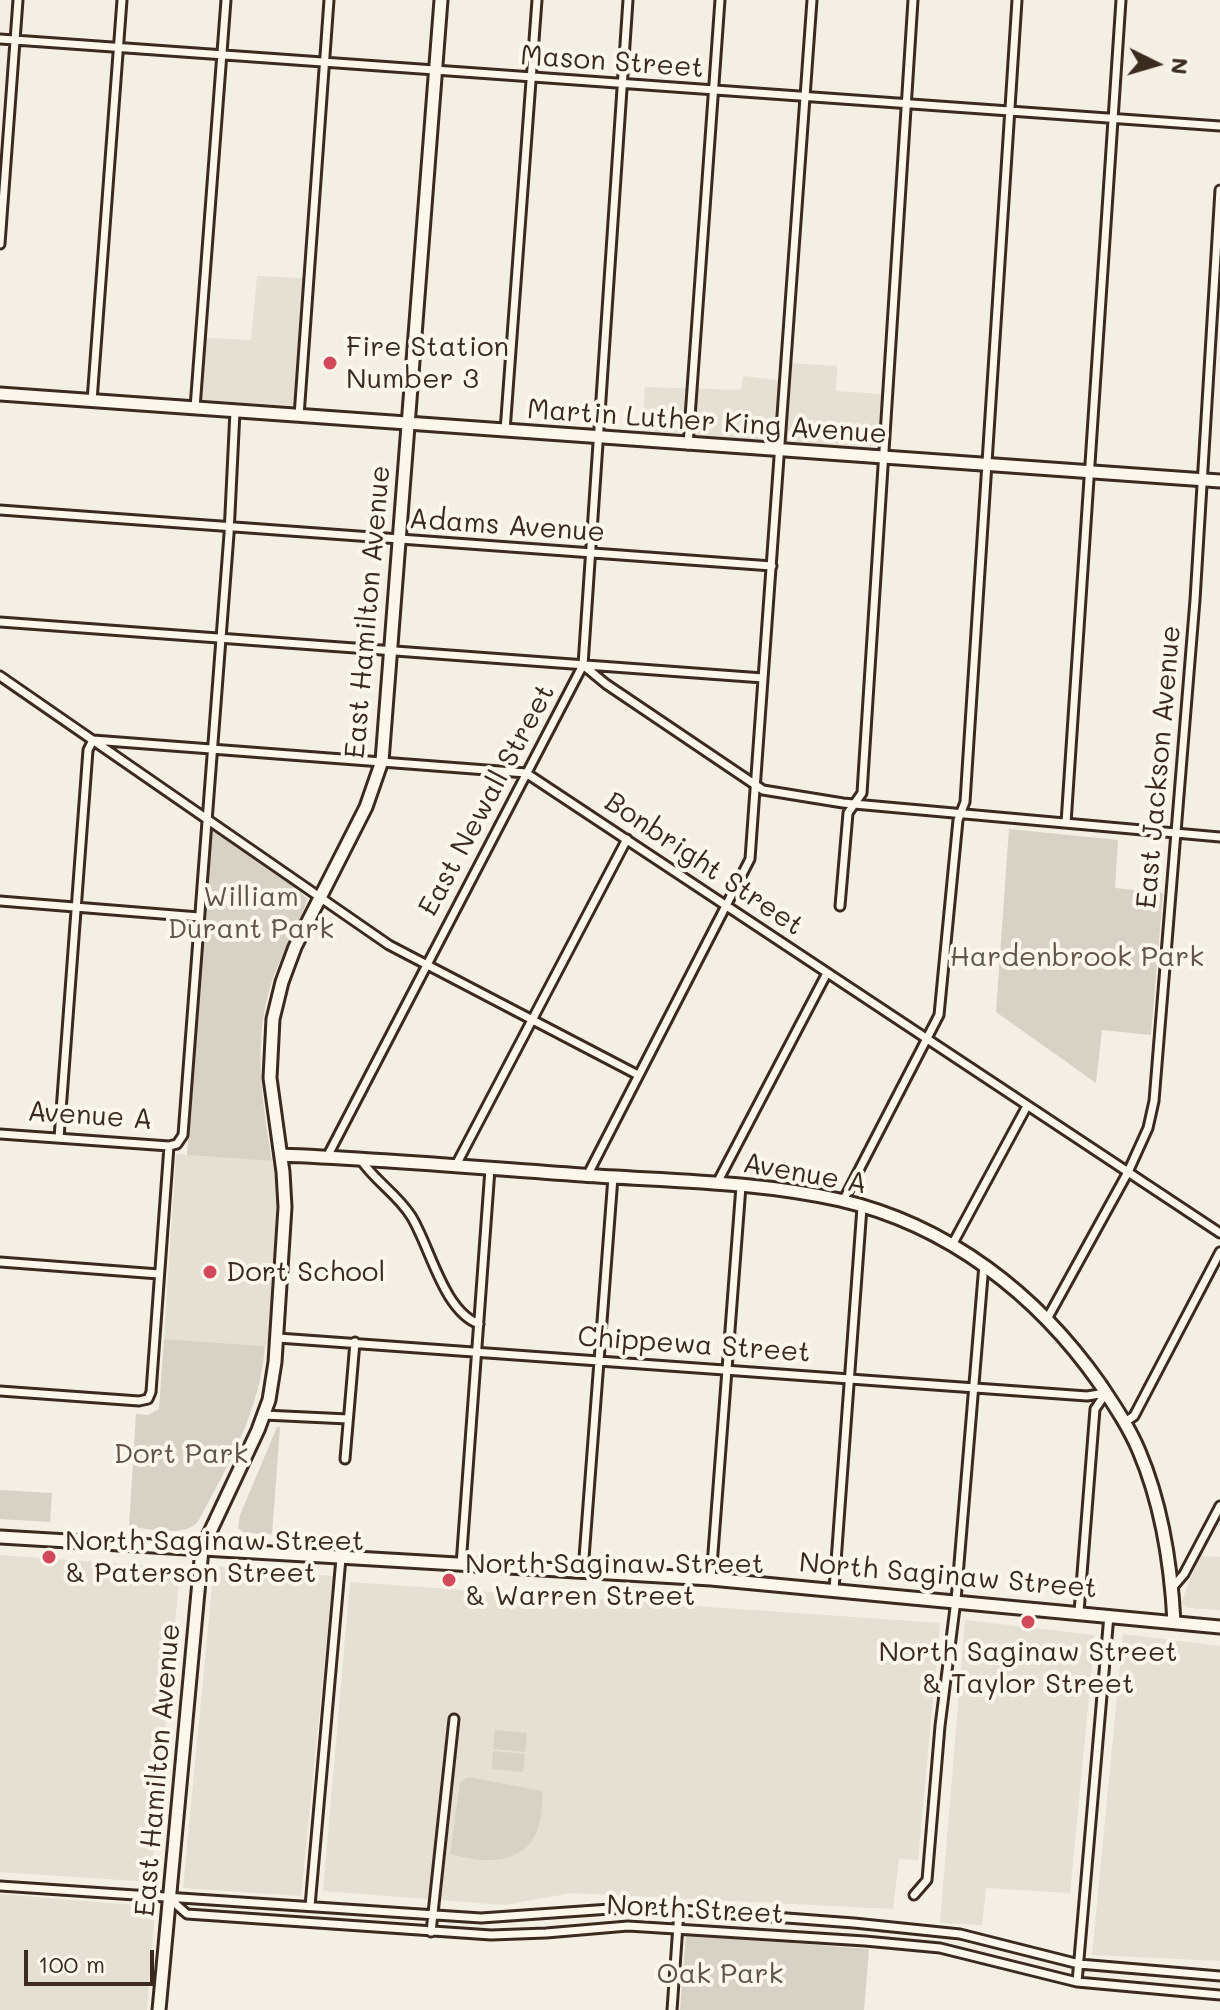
<!DOCTYPE html>
<html>
<head>
<meta charset="utf-8">
<style>
	body { margin:0 }
	#map { position:relative; width:1220px; height:2010px; overflow:hidden; background:#f3efe4; font-family:Mali,sans-serif }
	canvas { display:block }
	.north { position:absolute; left:1116px; top:24px; width:80px; height:80px; -webkit-text-stroke:6px #fbf7ec; paint-order:stroke; rotate:95deg; font-size:22px; font-weight:700; line-height:32px; text-align:center; color:#3b2a1e }
	.north::after { content:''; display:block; margin:auto; width:28px; height:36px; background:#3b2a1e; clip-path:polygon(50% 0,100% 100%,50% 72%,0 100%) }
	.scale { position:absolute; left:24px; top:1950px; width:130px; height:36px; box-sizing:border-box; border:4px solid #3b2a1e; border-top:0; padding-left:10px; font-size:24px; line-height:28px; white-space:nowrap; color:#3b2a1e; -webkit-text-stroke:6px #fbf7ec; paint-order:stroke }
</style>
</head>
<body>
<div id="map">
<canvas width="1220" height="2010"></canvas>
<div class="north">N</div>
<div class="scale">100 m</div>
</div>
<script>
const ctx = document.querySelector('canvas').getContext('2d');
ctx.lineJoin = 'round';
function fill(path, color) { ctx.fillStyle = color; ctx.fill(path, 'evenodd'); }
function trace(path, color, width, dash) { ctx.strokeStyle = color; ctx.lineWidth = width; ctx.lineCap = dash ? 'butt' : 'round'; ctx.setLineDash(dash || []); ctx.stroke(path); }
function write(font, color, halo, rows, align = 'center') {
  ctx.font = font + ' Mali,sans-serif'; ctx.lineWidth = 8; ctx.setLineDash([]); ctx.textBaseline = 'middle'; ctx.strokeStyle = halo; ctx.fillStyle = color; for (const [text, x, y, turn = 0] of rows) {
    ctx.save(); ctx.translate(x, y); ctx.rotate((+turn || 0) * Math.PI / 180); ctx.textAlign = isNaN(turn) ? turn : align; if (halo) ctx.strokeText(text, 0, 0); ctx.fillText(text, 0, 0); ctx.restore();
  }
}
fill(new Path2D(`
	M257 276 305 278 294 406 202 400 205 338 251 340Z
	M788 363 837 366 836 391 882 394 878 447 642 434 645 387 741 390 743 376 786 381Z
	M176 1154 272 1161 280 1200 270 1339 265 1346 164 1339Z
	M0 1555 180 1568 151 1882 0 1872Z
	M1200 1556 1220 1557V1610L1188 1608 1181 1603Z
	M214 1566 333 1576 301 1896 183 1888Z
	M350 1582 940 1623 918 1860 899 1859 893 1909 572 1893 504 1905 323 1891Z
	M965 1620 1095 1635 1070 1893 986 1888 982 1925 940 1923Z
	M1123 1634 1220 1646V1961L1092 1955Z
	M0 1894 146 1906 155 1909 147 2010H0Z`), '#e5dfd4');
fill(new Path2D(`
	M1009 829 1118 840 1115 888 1163 893 1151 1035 1102 1030 1096 1083 996 1012Z
	M214 832 297 889 307 899C301 925 282 952 273 978 252 1039 262 1100 272 1161L187 1155 210 834Z
	M164 1339 265 1346C260 1411 229 1463 199 1520 187 1539 148 1528 129 1527L136 1414 148 1415 159 1409Z
	M277 1427H280L272 1534 245 1533 238 1528 240 1515Z
	M0 1490 52 1493 50 1522 0 1519Z
	M495 1730 527 1733 525 1752 493 1749Z
	M493 1751 525 1754 523 1772 492 1769Z
	M468 1777 542 1791C546 1856 506 1870 450 1854L460 1783Z
	M686 1935 869 1949 864 2010H680Z`), '#d8d1c6');
const street = new Path2D(`
	M0 39 1220 126
	M0 244 18 0
	M92 401 122 0
	M195 408 226 0
	M299 416 329 0
	M505 431 537 0
	M688 445 720 0
	M0 510 772 566
	M0 622 763 678
	M583 665 606 684 763 790 843 803 1220 837
	M0 676 389 945 638 1075
	M1066 823 1121 0
	M0 901 199 917
	M840 906 848 813 862 793 913 0
	M0 1134 169 1146 177 1144 183 1135 229 534 235 411
	M59 1138 88 750 93 740 526 773 1220 1233
	M327 1157 583 665 628 0
	M361 1160C375 1181 397 1194 411 1216 430 1246 443 1311 479 1324
	M456 1165 627 839
	M587 1176 750 859 812 0
	M717 1183 827 973
	M843 1201 939 1015 958 820 965 802 1017 0
	M952 1245 1027 1106
	M0 1262 159 1274
	M1047 1319 1128 1172 1148 1128 1154 1101 1195 600 1220 190
	M278 1338 1087 1396 1106 1393
	M0 1391 139 1401 148 1399 151 1392 169 1146
	M264 1415 348 1419
	M1125 1422 1134 1416 1220 1252
	M345 1459 355 1342
	M461 1565 490 1169
	M583 1571 613 1177
	M711 1579 741 1186
	M1172 1588 1184 1574 1220 1506
	M834 1589 862 1207
	M1079 1612 1095 1409 1106 1393
	M0 1886 481 1918 639 1907 854 1923 960 1934 1079 1964 1220 1976
	M914 1895 927 1880 940 1726 956 1600 984 1264
	M170 1899 187 1914 491 1935 546 1933 628 1926 865 1941 940 1948 1077 1982 1220 1995
	M310 1906 341 1558
	M431 1932 454 1719
	M1077 1982 1109 1615
	M672 2010 679 1911`);
const secondary = new Path2D(`
	M0 394 1220 481
	M281 1155C381 1159 482 1168 582 1175 667 1181 756 1181 840 1200 948 1225 1037 1294 1100 1384 1114 1405 1129 1427 1139 1451 1162 1505 1171 1564 1174 1622
	M0 1537 711 1579 1220 1627
	M159 2010 202 1549 258 1430 269 1400 275 1362 285 1207 283 1172 270 1078 273 1019 282 982 295 947 366 807 382 761 441 0`);
trace(street, '#3b2a1e', 13);
trace(secondary, '#3b2a1e', 17);
trace(street, '#fbf7ec', 7);
trace(secondary, '#fbf7ec', 11);
for (const [x, y, r, color] of [
	[330,363,8,"#d1495b"],
	[210,1272,8,"#d1495b"],
	[49,1557,8,"#d1495b"],
	[449,1580,8,"#d1495b"],
	[1028,1622,8,"#d1495b"]
]) { const dot = new Path2D(); dot.arc(x, y, r, 0, 2 * Math.PI); ctx.fillStyle = color; ctx.fill(dot); trace(dot, '#fbf7ec', 3); }
write('28px', '#3b2a1e', '#fbf7ec', [
	["Mason Street",612,62,4],
	["Martin Luther King Avenue",707,422,4],
	["Adams Avenue",507,526,4],
	["East Hamilton Avenue",368,612,-85],
	["East Jackson Avenue",1159,767,-85],
	["East Newall Street",487,800,-62],
	["Bonbright Street",704,864,34],
	["Avenue A",90,1116,4],
	["Avenue A",805,1174,10],
	["Chippewa Street",694,1345,4],
	["North Saginaw Street",948,1576,5],
	["East Hamilton Avenue",158,1770,-85],
	["North Street",695,1910,3]
]);
write('28px', '#3b2a1e', '#fbf7ec', [
	["Fire Station",346,347],
	["Number 3",346,379],
	["Dort School",226,1272],
	["North Saginaw Street",65,1541],
	["& Paterson Street",65,1573],
	["North Saginaw Street",465,1564],
	["& Warren Street",465,1596],
	["North Saginaw Street",1028,1652,"center"],
	["& Taylor Street",1028,1684,"center"]
], 'left');
write('28px', '#625448', '#fbf7ec', [
	["William",251,897],
	["Durant Park",251,929],
	["Hardenbrook Park",1077,957],
	["Dort Park",181,1454],
	["Oak Park",720,1974]
]);
</script>
</body>
</html>
